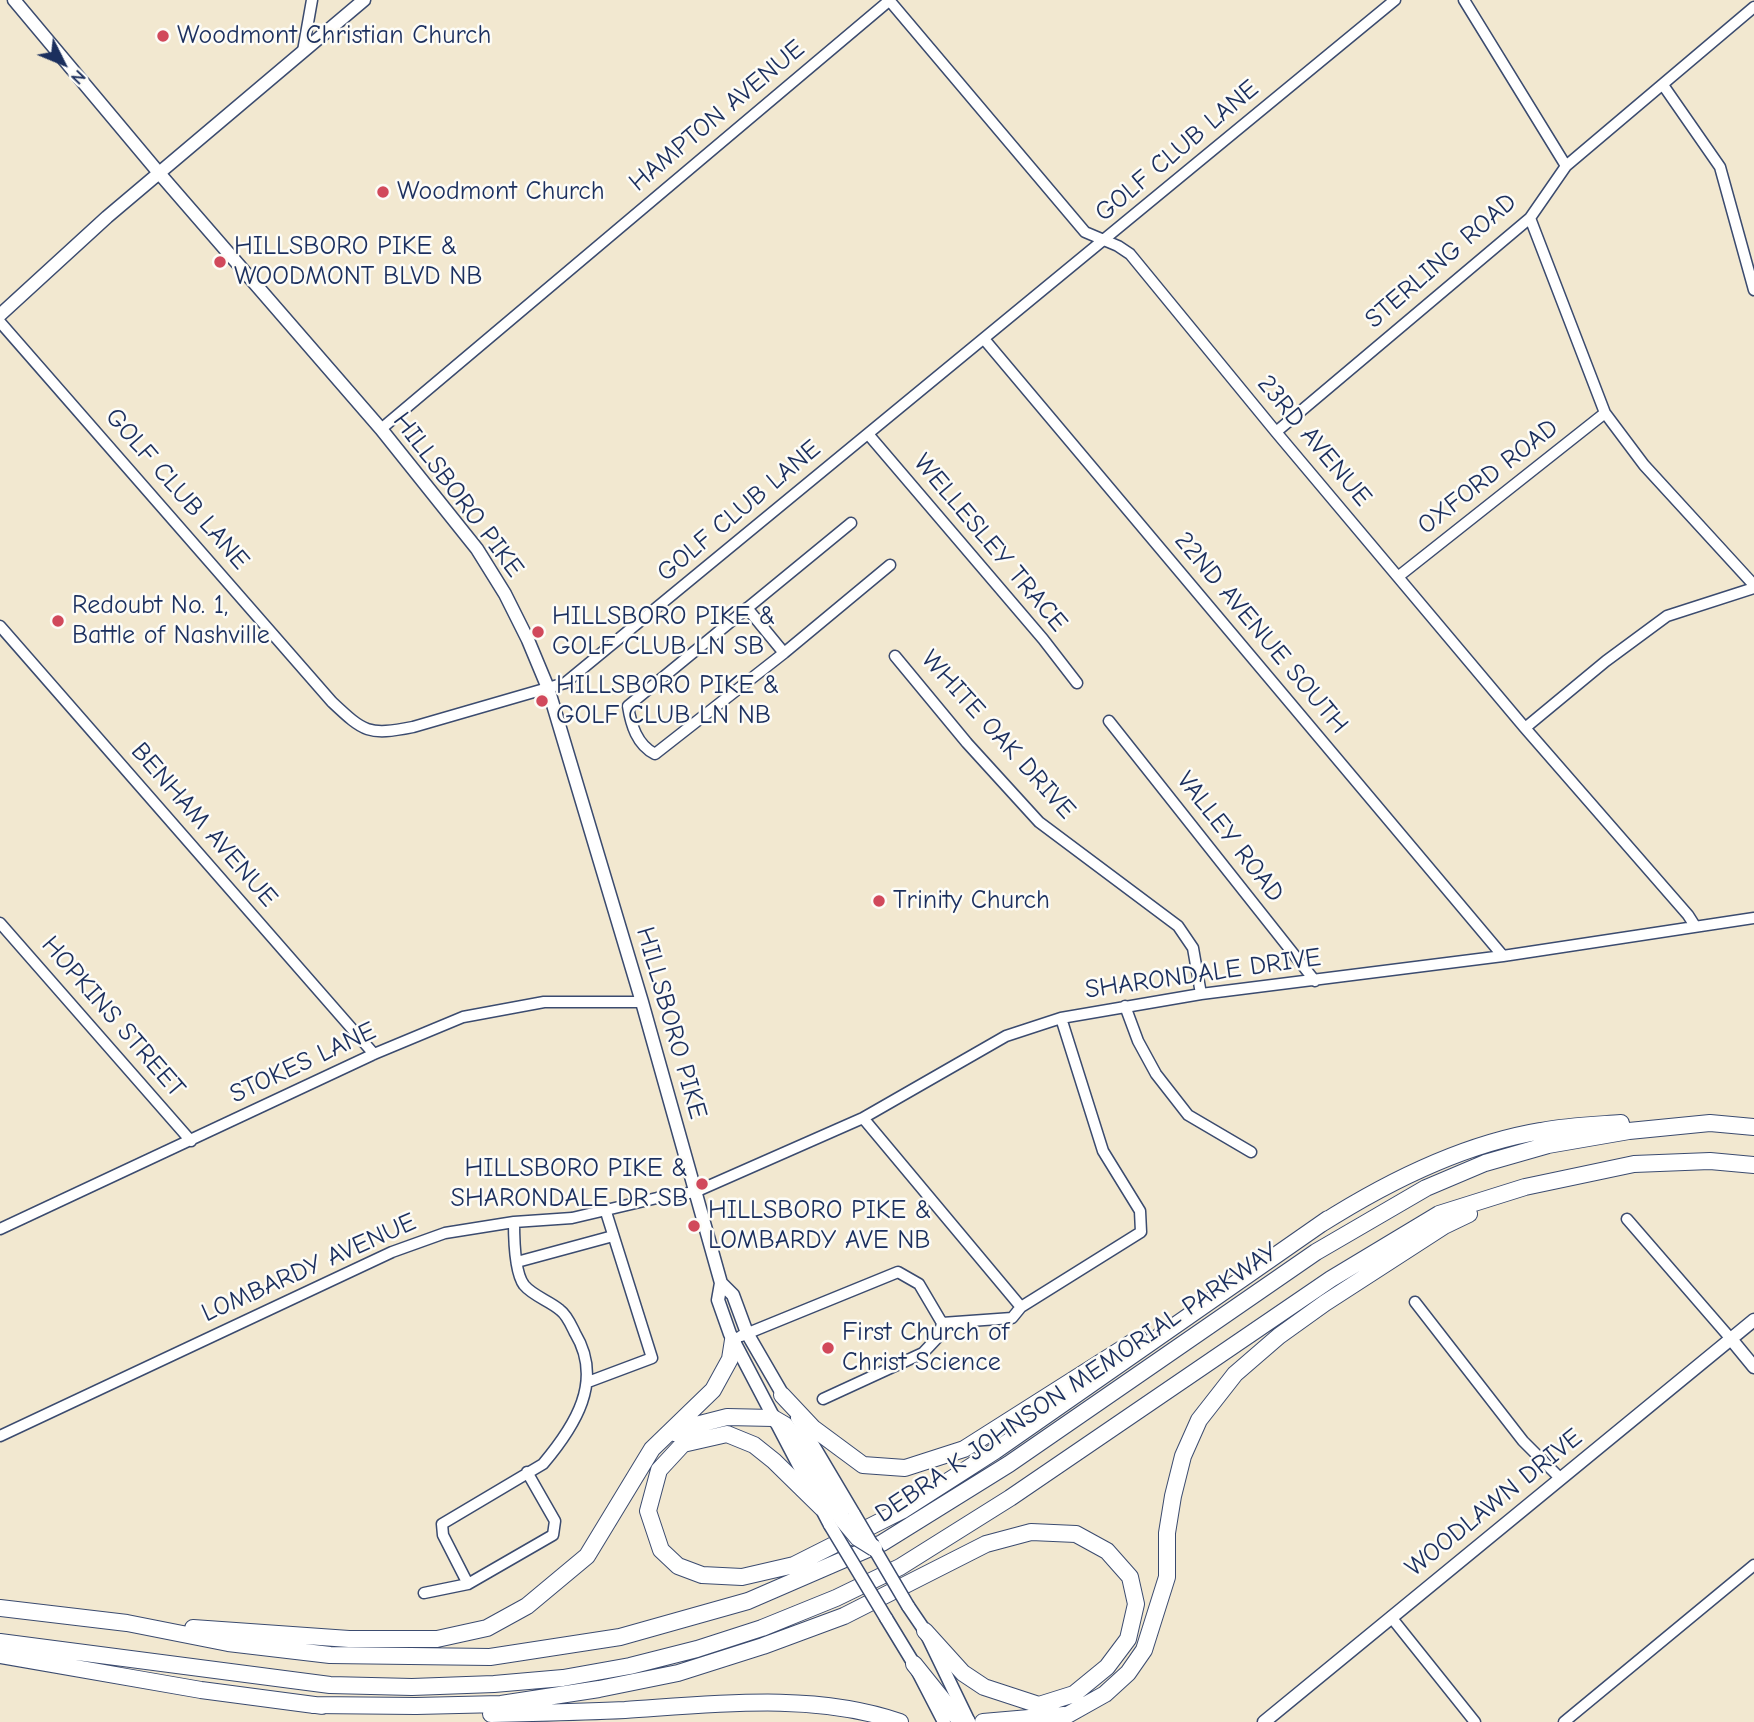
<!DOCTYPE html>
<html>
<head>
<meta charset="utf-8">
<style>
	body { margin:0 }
	#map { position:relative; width:1754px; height:1722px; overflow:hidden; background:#f2e8d0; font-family:"Comic Neue",sans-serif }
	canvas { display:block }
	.north { position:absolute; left:28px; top:28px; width:70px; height:70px; -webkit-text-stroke:5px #fdfcf7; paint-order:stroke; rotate:133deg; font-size:19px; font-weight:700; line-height:28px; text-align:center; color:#1b2f5e }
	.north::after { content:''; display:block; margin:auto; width:24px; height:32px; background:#1b2f5e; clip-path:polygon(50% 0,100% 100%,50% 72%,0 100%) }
</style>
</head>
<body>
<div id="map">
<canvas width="1754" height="1722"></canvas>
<div class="north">N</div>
</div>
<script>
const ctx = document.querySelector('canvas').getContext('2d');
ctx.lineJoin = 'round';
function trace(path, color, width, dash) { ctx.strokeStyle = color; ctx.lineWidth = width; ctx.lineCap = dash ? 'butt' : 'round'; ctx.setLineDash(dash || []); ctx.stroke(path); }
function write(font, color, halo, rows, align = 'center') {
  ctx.font = font + ' "Comic Neue",sans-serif'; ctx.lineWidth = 5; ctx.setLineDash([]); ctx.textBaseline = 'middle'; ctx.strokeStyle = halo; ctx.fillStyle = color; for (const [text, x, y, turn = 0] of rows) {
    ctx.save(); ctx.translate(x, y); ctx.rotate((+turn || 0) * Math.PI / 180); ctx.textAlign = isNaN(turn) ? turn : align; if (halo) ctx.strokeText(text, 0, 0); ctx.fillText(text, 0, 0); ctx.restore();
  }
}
const minor = new Path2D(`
	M889 0 1085 232 1118 246 1130 254 1276 432 1525 728 1688 915 1695 926
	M1464 0 1566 166
	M303 51 312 0
	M1663 85 1720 167 1754 290
	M1530 218 1605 413 1644 465 1754 585
	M0 322 332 702C364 732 368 736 413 727L565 683 1395 0
	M984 339 1503 956
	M381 429 890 0
	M1276 432 1530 218 1566 166 1754 7
	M868 434 1043 639 1077 683
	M851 523 628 706C631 725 637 745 655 754L784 653 890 565
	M1399 576 1605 413
	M747 608 784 653
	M0 626 374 1054
	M895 656 967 743 1039 822 1178 926 1193 948 1201 994
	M1109 721 1315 981
	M1525 728 1606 661 1667 616 1754 588
	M0 923 191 1141
	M1125 1006 1138 1041 1156 1074 1188 1115 1251 1152
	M863 1118 1021 1307
	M1627 1219 1731 1339
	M0 1229 374 1054 463 1017 544 1002H642
	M517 1262 613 1236
	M1415 1302 1523 1441 1561 1479
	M942 1323 1012 1318 1021 1307 1141 1232 1140 1211 1103 1151 1061 1018
	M741 1336 898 1272 919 1284 942 1323 939 1336 923 1353 823 1399
	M588 1382 652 1358 606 1212
	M0 1436 392 1252 445 1233 514 1222 572 1218 657 1198 695 1192 863 1118 1006 1036 1061 1018 1201 994 1503 956 1754 918
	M468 1584 443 1535 442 1524 543 1464C575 1426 604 1381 575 1333 571 1325 567 1315 560 1310 550 1301 533 1296 524 1285 515 1273 514 1238 514 1222
	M424 1593 468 1584 553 1535 555 1521 527 1472
	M1391 1617 1475 1722
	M1564 1722 1754 1565`);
const major = new Path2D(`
	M14 0 159 173 381 429 477 549 505 594 528 640 548 688 642 1002 721 1283 733 1295 747 1333 787 1402
	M0 315 107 217 364 0
	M721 1283 718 1300 730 1334 830 1525
	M1731 1339 1754 1367
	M797 1418 854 1514
	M908 1606 925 1631 969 1722
	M886 1618 914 1664 944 1722
	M1264 1722 1754 1320`);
const highway = new Path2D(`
	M1321 1224C1387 1182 1463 1144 1541 1131 1567 1126 1594 1125 1621 1123
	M782 1395 813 1428 863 1465 905 1468 964 1449 1139 1338
	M675 1433 692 1426 727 1417 773 1418 785 1425 793 1436 842 1519
	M822 1508 774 1461 754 1445 727 1434 683 1444 659 1470 648 1511 661 1550 678 1566 702 1575 742 1577 794 1565 903 1510 995 1451 1328 1219
	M0 1608 127 1623 228 1643 330 1655 490 1657 620 1637 748 1601 882 1543 1009 1464 1316 1252 1426 1188 1485 1163 1548 1145 1629 1131 1710 1123 1754 1127
	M193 1628 349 1639H437L487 1628 527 1606 587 1556 652 1449 713 1390 730 1359 733 1340
	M0 1642 330 1685 412 1687 494 1684 563 1678 630 1666 697 1649 762 1628 836 1598 900 1567 1010 1498 1331 1279 1439 1214 1525 1187 1634 1164 1710 1161 1754 1165
	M0 1655 201 1690 322 1706
	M914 1664 955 1715 967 1722
	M312 1705 416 1706 501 1704 599 1689 678 1673 763 1646 844 1616 986 1544 1031 1532 1076 1534 1107 1551 1130 1577 1136 1604 1128 1639 1107 1667 1074 1694 1039 1705 984 1687 963 1673 925 1631
	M491 1714C536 1713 580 1712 625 1710 715 1704 814 1692 900 1722
	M983 1722 1064 1715
	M1055 1722 1105 1694 1128 1673 1144 1650 1167 1577V1533L1173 1496 1183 1456 1199 1420 1235 1374 1279 1336 1325 1303 1444 1226 1469 1214`);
trace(minor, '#3b4b6f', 13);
trace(major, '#3b4b6f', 15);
trace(highway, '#3b4b6f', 18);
trace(minor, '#fff', 10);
trace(major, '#fff', 12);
trace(highway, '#fff', 16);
const majorBridge = new Path2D(`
	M854 1514 908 1606
	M830 1525 886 1618`);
const highwayBridge = new Path2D(`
	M842 1519 858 1538 874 1548`);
trace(majorBridge, '#3b4b6f', 15, []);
trace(highwayBridge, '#3b4b6f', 18, []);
trace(majorBridge, '#fff', 12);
trace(highwayBridge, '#fff', 16);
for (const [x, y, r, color] of [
	[163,36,7,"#d1495b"],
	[383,192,7,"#d1495b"],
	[220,262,7,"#d1495b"],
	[58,621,7,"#d1495b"],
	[538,632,7,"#d1495b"],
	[542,701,7,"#d1495b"],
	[879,901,7,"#d1495b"],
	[702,1184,7,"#d1495b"],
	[694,1226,7,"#d1495b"],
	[828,1348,7,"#d1495b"]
]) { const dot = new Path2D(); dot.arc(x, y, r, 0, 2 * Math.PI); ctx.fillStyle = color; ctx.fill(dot); trace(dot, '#fdfcf7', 2.5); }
write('26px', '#1b2f5e', '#fdfcf7', [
	["Woodmont Christian Church",177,36],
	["Woodmont Church",397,192],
	["HILLSBORO PIKE &",234,247],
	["WOODMONT BLVD NB",234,277],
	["Redoubt No. 1,",72,606],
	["Battle of Nashville",72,636],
	["HILLSBORO PIKE &",552,617],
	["GOLF CLUB LN SB",552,647],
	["HILLSBORO PIKE &",556,686],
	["GOLF CLUB LN NB",556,716],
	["Trinity Church",893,901],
	["HILLSBORO PIKE &",688,1169,"right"],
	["SHARONDALE DR SB",688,1199,"right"],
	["HILLSBORO PIKE &",708,1211],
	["LOMBARDY AVE NB",708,1241],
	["First Church of",842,1333],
	["Christ Science",842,1363]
], 'left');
write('26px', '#1b2f5e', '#fdfcf7', [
	["HAMPTON AVENUE",717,116,-40],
	["GOLF CLUB LANE",1177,151,-40],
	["STERLING ROAD",1441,261,-41],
	["23RD AVENUE",1314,441,50],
	["OXFORD ROAD",1488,477,-38],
	["GOLF CLUB LANE",177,489,49],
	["HILLSBORO PIKE",458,495,53],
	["GOLF CLUB LANE",739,511,-40],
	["WELLESLEY TRACE",990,543,50],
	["22ND AVENUE SOUTH",1261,633,50],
	["WHITE OAK DRIVE",998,735,48],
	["BENHAM AVENUE",204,825,49],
	["VALLEY ROAD",1230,837,52],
	["SHARONDALE DRIVE",1203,974,-8],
	["HOPKINS STREET",113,1017,49],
	["HILLSBORO PIKE",671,1023,74],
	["STOKES LANE",303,1063,-25],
	["LOMBARDY AVENUE",309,1268,-24],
	["DEBRA K JOHNSON MEMORIAL PARKWAY",1077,1383,-34],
	["WOODLAWN DRIVE",1494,1503,-39]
]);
</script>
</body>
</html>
